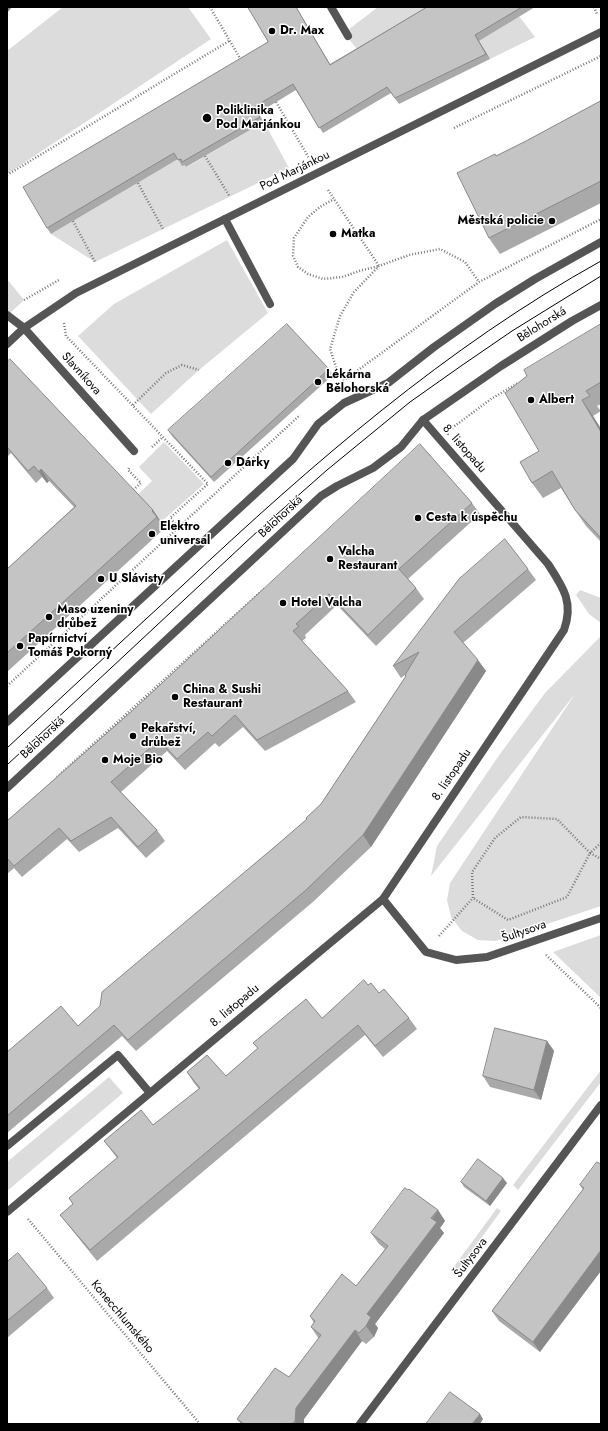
<!DOCTYPE html>
<html>
<head>
<meta charset="utf-8">
<style>
	body { margin:0 }
	#map { position:relative; width:608px; height:1431px; overflow:hidden; background:#fff; font-family:Jost,sans-serif }
	canvas { display:block }
	.frame { position:absolute; inset:0; border:8px solid #000; pointer-events:none }
</style>
</head>
<body>
<div id="map">
<canvas width="608" height="1431"></canvas>
<div class="frame"></div>
</div>
<script>
const ctx = document.querySelector('canvas').getContext('2d');
ctx.lineJoin = 'round';
function fill(path, color) { ctx.fillStyle = color; ctx.fill(path, 'evenodd'); }
function trace(path, color, width, dash) { ctx.strokeStyle = color; ctx.lineWidth = width; ctx.lineCap = dash ? 'butt' : 'round'; ctx.setLineDash(dash || []); ctx.stroke(path); }
function write(font, color, halo, rows, align = 'center') {
  ctx.font = font + ' Jost,sans-serif'; ctx.lineWidth = 3; ctx.setLineDash([]); ctx.textBaseline = 'middle'; ctx.strokeStyle = halo; ctx.fillStyle = color; for (const [text, x, y, turn = 0] of rows) {
    ctx.save(); ctx.translate(x, y); ctx.rotate((+turn || 0) * Math.PI / 180); ctx.textAlign = isNaN(turn) ? turn : align; if (halo) ctx.strokeText(text, 0, 0); ctx.fillText(text, 0, 0); ctx.restore();
  }
}
fill(new Path2D(`
	M63 7H188L211 39 7 174V183V51Z
	M378 7H441L361 54 344 33Z
	M495 7H512L535 37 490 59 479 41 505 25Z
	M264 122 289 168 95 262 51 234 179 158 187 167Z
	M227 240 268 313 199 370 151 414 78 336 114 304Z
	M7 279 24 300 8 315H7Z
	M164 442 204 484 161 522 136 496 152 481 139 467Z
	M580 590 601 598V623L589 614 576 595Z
	M601 636V906L496 941 478 940 462 931 451 917 447 900 450 883 575 694 431 876 437 846 500 754 545 693Z
	M601 935V998L553 952Z
	M601 1070V1082L518 1190 513 1185Z
	M109 1077 123 1093 7 1191V1162Z
	M497 1208 501 1211 457 1271 453 1268Z`), '#dcdcdc');
trace(new Path2D(`
	M210 7 241 60
	M594 7 597 14
	M276 102 309 158
	M454 128 601 56
	M205 156 230 197
	M7 175 229 41
	M138 183 163 229
	M328 190 379 266 359 271 342 277 323 279 308 274 298 267 293 256 294 238 308 217 320 207 334 199
	M73 221 95 262
	M24 300 59 280
	M64 323 66 336 208 484 170 518 178 527
	M344 380 338 373 330 349 340 316 354 292 379 266 409 255 440 249 465 262 479 282
	M343 381 479 282 601 219
	M133 405 166 373 182 365 199 370
	M452 428 491 399 518 383
	M152 447 163 437
	M129 468 128 470 141 483 132 491
	M7 686 300 415
	M57 777 265 588
	M601 843 590 853 601 859
	M439 936 473 898 472 872 495 838 521 817 557 819 590 853 567 897 508 920 473 898
	M546 955 601 1008
	M28 1219 200 1424`), '#777', 2.5, [1, 2]);
trace(new Path2D(`
	M331 7 348 36
	M225 219 270 304`), '#555', 8);
trace(new Path2D(`
	M7 315 24 328 134 451
	M7 344 24 328 76 293 601 32
	M383 899 426 952 456 960 487 957 601 918
	M7 1146 118 1055 150 1093
	M7 1212 383 899 564 630C574 602 563 587 548 564L423 420
	M360 1424 601 1105`), '#555', 8);
trace(new Path2D(`
	M7 722 293 459 318 424 344 403 388 383 434 347 495 304 535 279 601 242
	M7 788 321 496 337 486 373 468 401 447 423 420 501 366 572 321 601 305`), '#555', 8);
trace(new Path2D(`
	M7 748C66 693 124 639 183 585 312 464 446 347 601 261
	M7 765 259 530 327 470 410 402 461 366 512 331 601 276`), '#000', 1);
fill(new Path2D(`
	M248 7H296L330 64 427 7H535L479 41 490 59 399 104 391 93 323 133 296 90 258 113 264 122 186 167 185 165 182 166 178 159 51 234 47 228 268 42Z
	M601 101V203L500 254 489 238 496 156 526 141Z
	M601 324V404L597 406 601 411 593 416 601 429V542L586 526 575 510 561 488 543 498 532 483 539 451Z
	M7 362 153 510 165 528 7 672V569L74 507 49 481 47 483 42 477 36 483 11 453 7 457Z
	M329 369 333 375 214 482 172 436 168 430Z
	M472 503 480 514 408 579 416 588 424 599 376 646 337 605 305 635 306 638 302 641 348 691 356 702 265 751 243 727 219 747 215 743 185 770 167 751 121 792 157 830 165 841 146 858 118 828 79 852 67 839 22 877 14 868 7 874V821L132 711Z
	M528 569 536 580 463 643 486 671 371 847 314 901 136 1051 122 1036 7 1133V1052L78 1026 278 844 306 820 321 804 406 676 405 675 401 678 393 666Z
	M368 985 379 993 409 1018 417 1029 383 1057 365 1035 97 1261 68 1225 60 1215 73 1204 69 1198 117 1158 104 1141 153 1125 199 1089 194 1083 187 1072 226 1076 258 1049 253 1043 322 1018Z
	M547 1041 554 1051 541 1100 490 1087 483 1076Z
	M601 1164 540 1352 499 1321 492 1311 583 1190 580 1185Z
	M461 1182 507 1183 490 1206 464 1187Z
	M438 1210 445 1221 440 1228 444 1233 375 1324 378 1328 374 1337 366 1344 362 1341 304 1419V1424H241L237 1419 289 1377 319 1339 311 1327 314 1323 310 1316 356 1286 385 1249 379 1244 371 1233Z
	M7 1262 47 1288 54 1298 7 1338Z`), '#a9a9a9');
fill(new Path2D(`
	M7 7H12L7 13Z
	M475 35 479 41 490 59 486 54Z
	M582 400 593 416 601 429V432Z
	M41 469 49 481 47 483 39 472Z
	M153 510 161 522H160L152 511Z
	M478 660 486 671 371 847 363 835Z
	M547 1041 554 1051 541 1100 534 1090Z
	M503 1178 507 1183 490 1206 486 1201Z
	M438 1210 445 1221 440 1228 444 1233 375 1324 378 1328 374 1337 366 1326 367 1314Z
	M601 1250V1271L540 1352 533 1342Z
	M355 1330 362 1341 304 1419V1424H297L295 1422 296 1408Z
	M480 1414 483 1419 480 1424H472Z`), '#898989');
const building = new Path2D(`
	M248 7H296L330 65 427 7H522L475 35 486 54 395 98 387 87 319 128 293 84 254 107 260 117 182 162 181 159 178 160 174 153 47 228 23 187 268 42Z
	M601 101V181L489 238 457 173 495 154 496 156 526 141Z
	M287 324 329 369 211 477 168 430Z
	M601 324V382L586 391 590 396 582 400 601 432V538L575 510 552 471 532 483 520 462 539 451 505 393 527 376 524 370Z
	M10 359 153 510 152 511 157 517 7 653V569L76 506 41 469 39 472 34 466 28 471 7 447V362Z
	M420 444 472 503 399 569 416 588 368 635 329 594 296 624 299 626 293 631 348 691 257 740 235 715 212 736 208 732 177 759 159 740 111 782 157 830 138 847 111 817 71 841 59 828 14 866 7 858V821L132 711Z
	M505 539 528 569 454 632 478 660 363 835 306 890 128 1040 114 1025 7 1116V1052L61 1006 78 1026 100 1006 102 992 278 844 307 819 306 818 321 804 406 676 405 675 419 652 393 666 459 579Z
	M364 980 368 985 371 983 379 993 384 989 409 1018 375 1046 358 1025 90 1250 60 1215 73 1204 69 1198 118 1157 104 1141 141 1110 153 1125 200 1088 187 1072 207 1055 226 1076 258 1048 253 1043 306 999 322 1018Z
	M495 1028 547 1041 534 1090 483 1076Z
	M478 1159 503 1178 486 1201 461 1182Z
	M597 1162 601 1164V1250L533 1342 492 1311 584 1188 580 1185Z
	M405 1188 408 1190 409 1189 438 1210 431 1218 437 1222 367 1314 371 1317 366 1326 359 1333 355 1330 296 1408 295 1422 291 1424H244L237 1419 275 1368 289 1377 321 1335 311 1327 315 1321 310 1316 342 1274 356 1286 388 1246 371 1233Z
	M18 1253 47 1288 7 1321V1262Z
	M450 1392 480 1414 472 1424H426Z`);
fill(building, '#c4c4c4');
trace(building, '#898989', 1);
for (const [x, y, r, color] of [
	[272,31,4,"#000"],
	[207,118,5,"#000"],
	[552,221,4,"#000"],
	[333,234,4,"#000"],
	[318,382,4,"#000"],
	[531,400,4,"#000"],
	[228,463,4,"#000"],
	[418,518,4,"#000"],
	[152,534,4,"#000"],
	[330,559,4,"#000"],
	[101,579,4,"#000"],
	[283,603,4,"#000"],
	[49,617,4,"#000"],
	[20,646,4,"#000"],
	[175,697,4,"#000"],
	[133,736,4,"#000"],
	[105,760,4,"#000"]
]) { const dot = new Path2D(); dot.arc(x, y, r, 0, 2 * Math.PI); ctx.fillStyle = color; ctx.fill(dot); trace(dot, '#fff', 1.5); }
write('bold 12px', '#000', '#fff', [
	["Dr. Max",280,31],
	["Poliklinika",216,111],
	["Pod Marjánkou",216,125],
	["Městská policie",544,221,"right"],
	["Matka",341,234],
	["Lékárna",326,375],
	["Bělohorská",326,389],
	["Albert",539,400],
	["Dárky",236,463],
	["Cesta k úspěchu",426,518],
	["Elektro",160,527],
	["universal",160,541],
	["Valcha",338,552],
	["Restaurant",338,566],
	["U Slávisty",109,579],
	["Hotel Valcha",291,603],
	["Maso uzeniny",57,610],
	["drůbež",57,624],
	["Papírnictví",28,639],
	["Tomáš Pokorný",28,653],
	["China & Sushi",183,690],
	["Restaurant",183,704],
	["Pekařství,",141,729],
	["drůbež",141,743],
	["Moje Bio",113,760]
], 'left');
write('12px', '#000', '#fff', [
	["Pod Marjánkou",295,171,-26],
	["Bělohorská",542,325,-32],
	["Slavníkova",81,374,48],
	["8. listopadu",464,449,49],
	["Bělohorská",281,517,-43],
	["Bělohorská",43,738,-43],
	["8. listopadu",452,775,-56],
	["Šultysova",524,932,-19],
	["8. listopadu",235,1006,-40],
	["Šultysova",471,1258,-53],
	["Konecchlumského",122,1317,50]
]);
</script>
</body>
</html>
